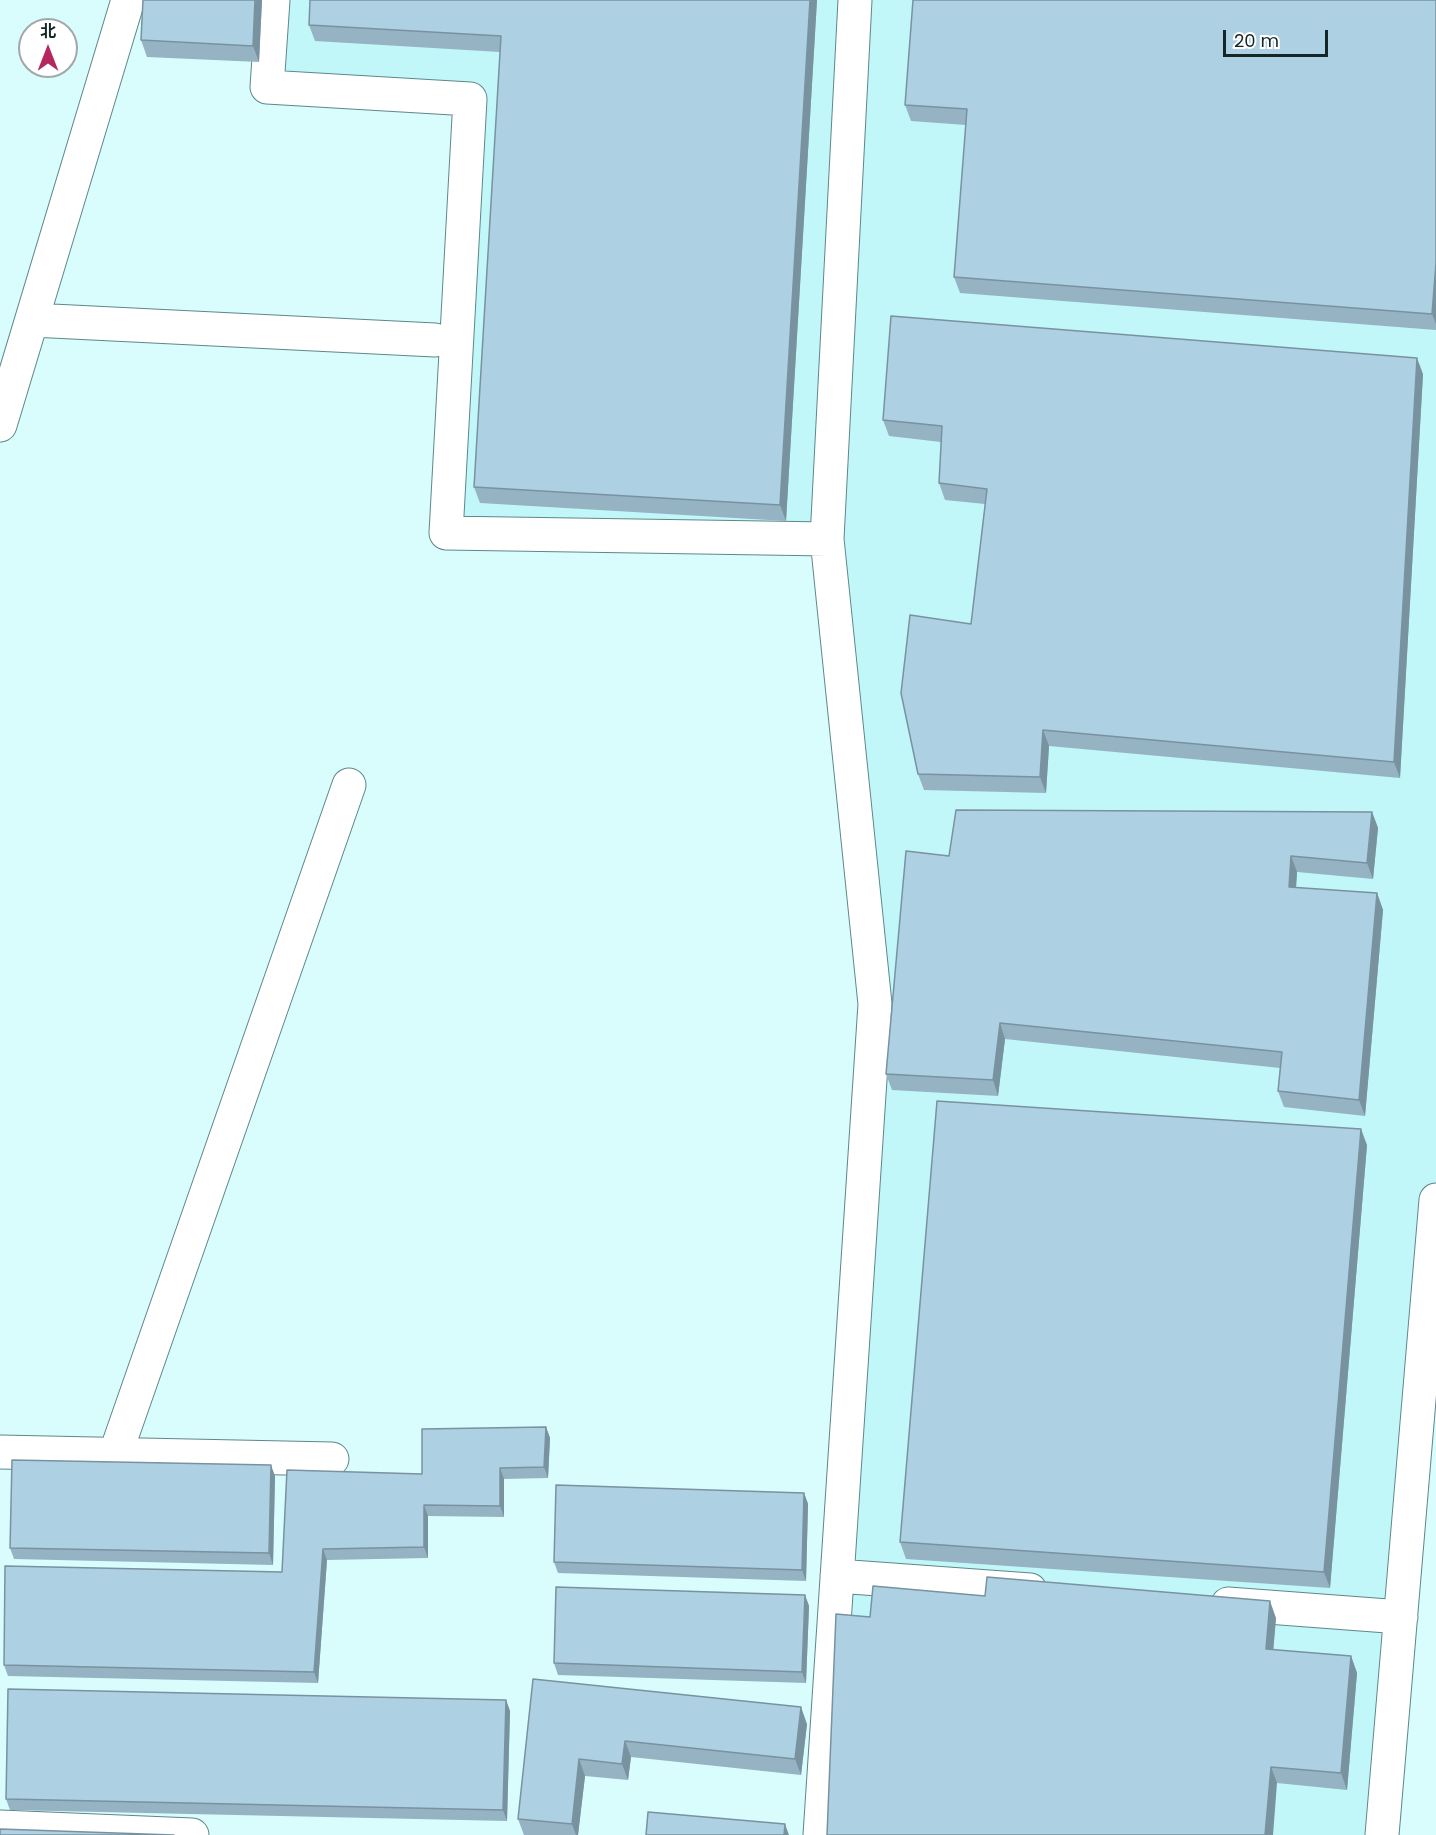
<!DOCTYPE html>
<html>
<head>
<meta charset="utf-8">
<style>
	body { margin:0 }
	#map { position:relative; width:1436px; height:1835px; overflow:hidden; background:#d9fcfd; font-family:Poppins,"Noto Sans SC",sans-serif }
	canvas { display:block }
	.north { position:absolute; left:18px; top:18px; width:60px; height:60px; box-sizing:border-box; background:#fff; border:2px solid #a1a8a9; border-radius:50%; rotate:0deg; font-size:16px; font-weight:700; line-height:24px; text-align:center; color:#152627 }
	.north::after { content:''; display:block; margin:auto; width:21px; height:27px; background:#b5285f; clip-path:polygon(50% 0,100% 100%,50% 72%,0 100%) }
	.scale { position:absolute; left:1223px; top:30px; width:105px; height:27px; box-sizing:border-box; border:3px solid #152627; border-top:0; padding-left:8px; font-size:18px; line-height:21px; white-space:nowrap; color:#152627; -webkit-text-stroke:4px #fff; paint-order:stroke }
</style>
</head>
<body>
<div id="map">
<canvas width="1436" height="1835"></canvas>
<div class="north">北</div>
<div class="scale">20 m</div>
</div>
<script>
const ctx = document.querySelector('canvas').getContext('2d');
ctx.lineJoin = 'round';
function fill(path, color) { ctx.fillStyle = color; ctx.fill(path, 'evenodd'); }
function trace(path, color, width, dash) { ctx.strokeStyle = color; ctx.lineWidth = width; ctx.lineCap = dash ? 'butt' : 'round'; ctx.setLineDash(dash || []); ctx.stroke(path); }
fill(new Path2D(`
	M273 0H1436V1200L1382 1835H820L875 1004 827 540 446 533 470 100 267 87Z`), '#c1f7f9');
const minor = new Path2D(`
	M273 0 267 87 470 99 446 533 827 539
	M32 320 435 340
	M0 425 128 0
	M0 1452 332 1459
	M115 1455 349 785
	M837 1576 1030 1590
	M1228 1604 1401 1617
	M0 1827 192 1835
	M820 1835 875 1004 827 539 855 0
	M1382 1835 1436 1200`);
trace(minor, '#5e8789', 35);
trace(minor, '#fff', 33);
fill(new Path2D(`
	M262 0 259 62 147 57 141 40Z
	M817 0 786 521 480 503 474 487 500 52 315 41 309 25Z
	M1436 0V330L960 293 954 277 966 125 911 121 905 105Z
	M1423 374 1400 778 1049 746 1046 793 924 790 918 774 971 624 985 504 945 500 939 483 941 442 889 436 883 420Z
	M1372 812 1378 828 1373 879 1297 872 1296 888 1377 893 1383 910 1365 1116 1284 1107 1278 1091 1280 1068 1005 1039 998 1096 892 1090 886 1074 949 856Z
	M1367 1145 1330 1588 906 1559 900 1542Z
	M546 1427 550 1438 548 1478 504 1479V1517L428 1516V1558L327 1560 318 1683 8 1676 4 1665 282 1572 422 1474Z
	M275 1476 273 1565 14 1559 10 1548Z
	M804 1493 808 1504 806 1581 558 1573 554 1562Z
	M805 1595 809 1606 806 1683 558 1675 554 1663Z
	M985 1596 1276 1618 1273 1650 1351 1656 1357 1673 1347 1790 1277 1783 870 1617Z
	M533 1679 807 1724 801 1775 631 1757 628 1780 585 1776 578 1835H524L518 1819Z
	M506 1700 510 1711 507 1821 10 1810 6 1799Z`), '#95b3c3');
fill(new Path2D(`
	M255 0H262L259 62 253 46Z
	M810 0H817L786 521 780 505Z
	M1436 263V324L1432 314Z
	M1417 358 1423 374 1400 778 1394 762Z
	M1043 730 1049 746 1046 793 1040 777Z
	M1372 812 1378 828 1373 879 1367 863Z
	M1291 856 1297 872 1295 903 1289 887Z
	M1377 893 1383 910 1365 1116 1359 1100Z
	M1000 1023 1005 1039 998 1096 993 1080Z
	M1361 1129 1367 1145 1330 1588 1324 1572Z
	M546 1427 550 1438 548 1478 544 1467Z
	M271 1465 275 1476 273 1565 269 1553Z
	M500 1468 504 1479V1517L500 1506Z
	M804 1493 808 1504 806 1581 802 1570Z
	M424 1505 428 1516V1558L424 1547Z
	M323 1549 327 1560 318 1683 314 1672Z
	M805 1595 809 1606 806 1683 802 1672Z
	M1270 1601 1276 1618 1272 1665 1266 1649Z
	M1351 1656 1357 1673 1347 1790 1341 1773Z
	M506 1700 510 1711 507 1821 503 1810Z
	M801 1707 807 1724 801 1775 795 1759Z
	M625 1741 631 1757 628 1780 622 1764Z
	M579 1759 585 1776 578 1835H576L572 1824Z
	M1271 1767 1277 1783 1273 1835H1265Z
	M785 1824 789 1835H784Z`), '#79929f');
const building = new Path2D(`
	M143 0H255L253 46 141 40Z
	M310 0H810L780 505 474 487 501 36 309 25Z
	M913 0H1436V263L1432 314 954 277 967 109 905 105Z
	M891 316 1417 358 1394 762 1043 730 1040 777 918 774 901 693 910 615 971 624 987 489 939 483 942 426 883 420Z
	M956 810 1372 812 1367 863 1291 856 1289 887 1377 893 1359 1100 1278 1091 1282 1052 1000 1023 993 1080 886 1074 906 851 949 856Z
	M937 1101 1361 1129 1324 1572 900 1542Z
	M546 1427 544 1467 500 1468V1506L424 1505V1547L323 1549 314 1672 4 1665 5 1566 282 1572 287 1470 422 1474V1429Z
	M12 1460 271 1465 269 1553 10 1548Z
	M556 1485 804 1493 802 1570 554 1562Z
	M987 1577 1270 1601 1266 1649 1351 1656 1341 1773 1271 1767 1265 1835H827L836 1614 870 1617 873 1586 985 1596Z
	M556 1587 805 1595 802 1672 554 1663Z
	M533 1679 801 1707 795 1759 625 1741 622 1764 579 1759 572 1824 518 1819Z
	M8 1689 506 1700 503 1810 6 1799Z
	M648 1812 785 1824 784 1835H646Z
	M0 1829 174 1835H0Z`);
fill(building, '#add0e3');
trace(building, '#79929f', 1.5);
</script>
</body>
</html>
